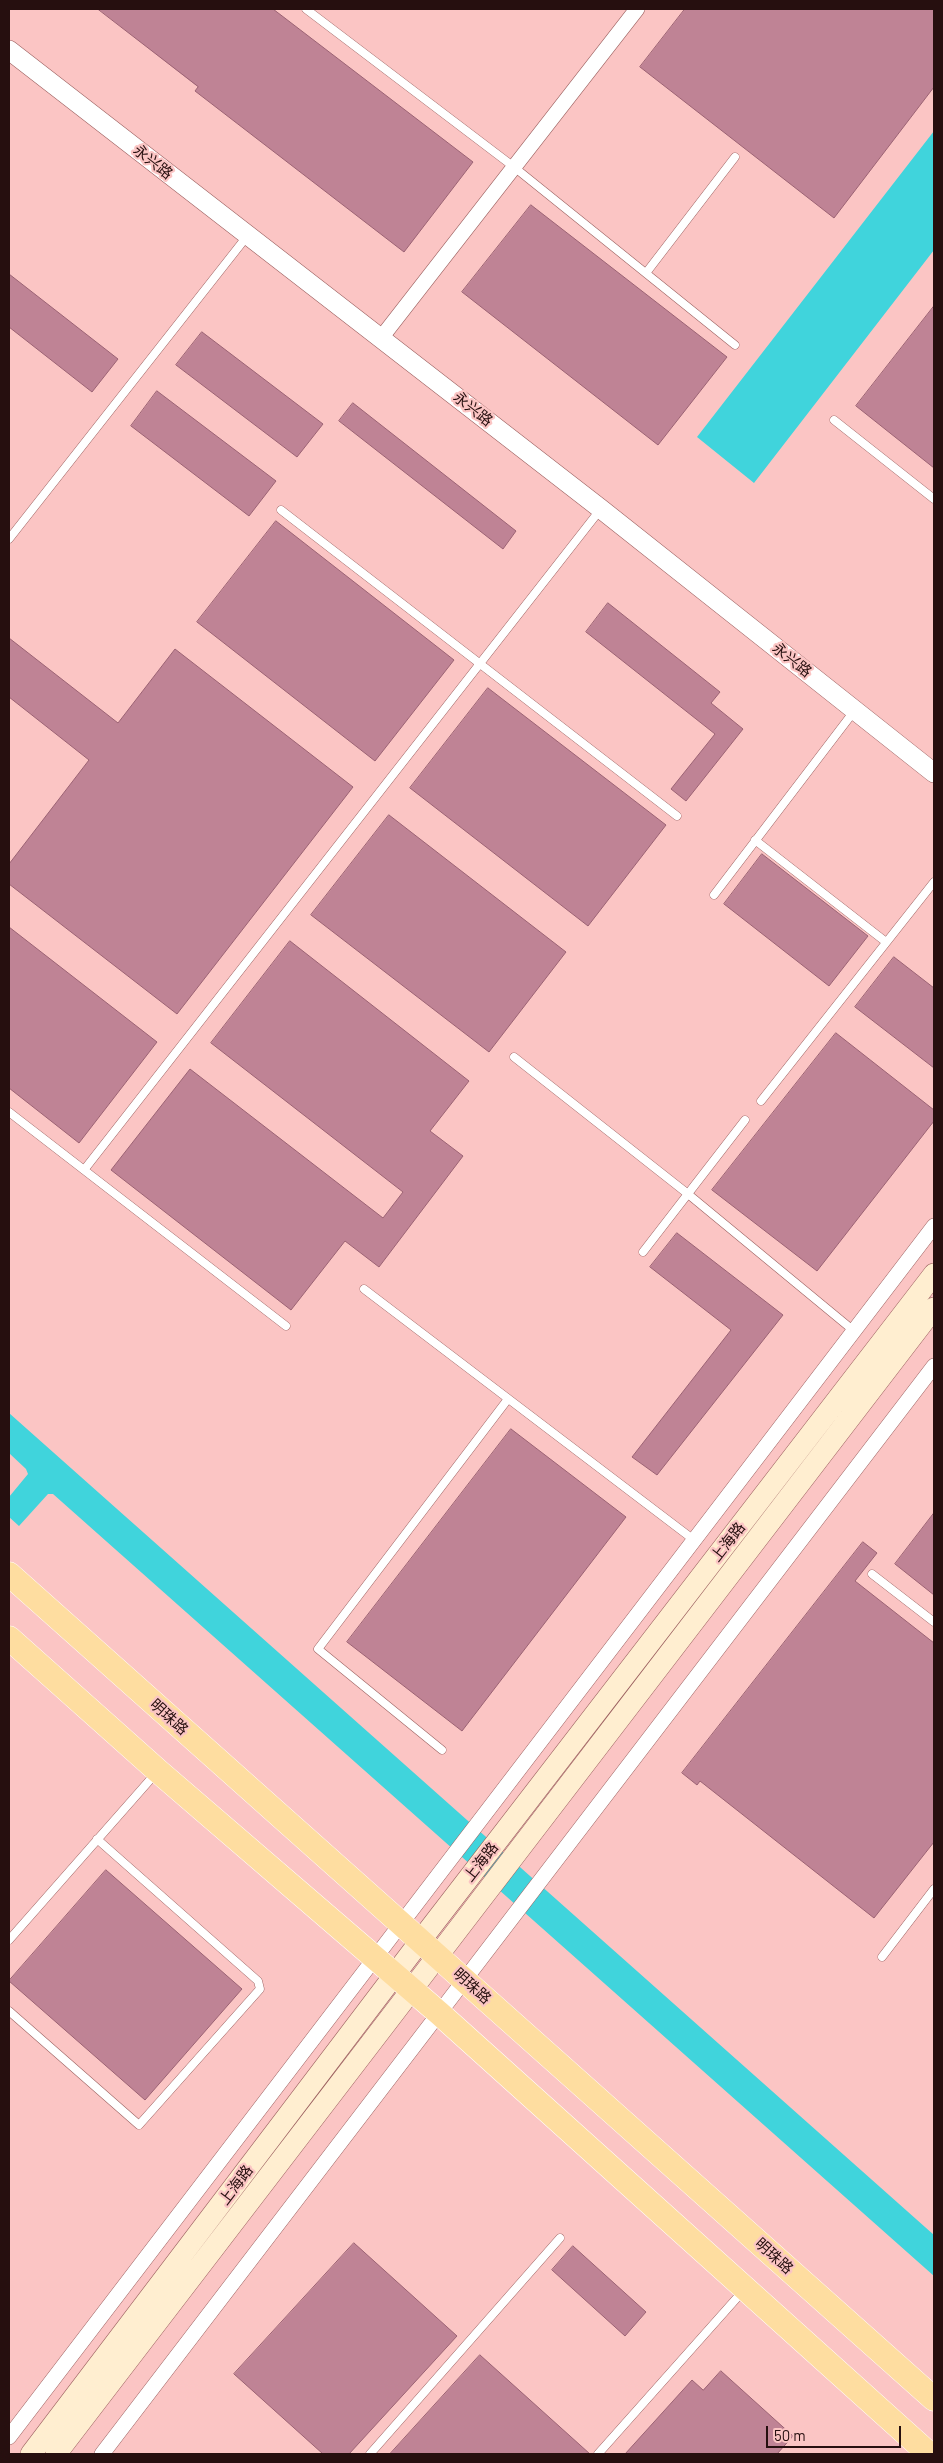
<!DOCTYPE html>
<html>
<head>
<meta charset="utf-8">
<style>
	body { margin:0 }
	#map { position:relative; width:943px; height:2463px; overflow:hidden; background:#fbc5c4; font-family:Barlow,sans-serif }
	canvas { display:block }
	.frame { position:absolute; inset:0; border:10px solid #260f0f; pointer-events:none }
	.scale { position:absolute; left:766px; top:2426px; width:135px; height:22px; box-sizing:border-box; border:2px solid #260f0f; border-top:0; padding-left:6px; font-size:15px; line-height:18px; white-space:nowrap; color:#260f0f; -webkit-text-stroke:4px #fbc5c4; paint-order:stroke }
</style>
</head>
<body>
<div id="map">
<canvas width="943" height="2463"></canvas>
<div class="frame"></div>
<div class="scale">50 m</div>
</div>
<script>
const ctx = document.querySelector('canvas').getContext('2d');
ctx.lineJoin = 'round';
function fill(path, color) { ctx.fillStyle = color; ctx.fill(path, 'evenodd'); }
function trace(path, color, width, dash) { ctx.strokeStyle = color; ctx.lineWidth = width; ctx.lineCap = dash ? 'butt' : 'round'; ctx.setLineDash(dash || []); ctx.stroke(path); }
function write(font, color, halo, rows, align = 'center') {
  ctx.font = font + ' Barlow,"Noto Sans SC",sans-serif'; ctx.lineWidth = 4.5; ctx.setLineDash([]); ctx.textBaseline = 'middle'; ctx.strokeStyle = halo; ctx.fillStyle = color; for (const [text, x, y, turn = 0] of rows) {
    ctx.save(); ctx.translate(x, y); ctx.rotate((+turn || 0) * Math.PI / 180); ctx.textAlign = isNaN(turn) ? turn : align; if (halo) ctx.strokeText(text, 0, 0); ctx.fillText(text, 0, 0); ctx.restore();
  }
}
fill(new Path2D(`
	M934 131V250L754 483 697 437Z
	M9 1413 934 2235V2276L53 1494H48L19 1526 9 1517V1497L28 1474 26 1469 9 1453Z`), '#40d4dc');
const building = new Path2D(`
	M98 9H273L473 162 404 252 195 91 198 87Z
	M685 9H934V87L834 218 640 67Z
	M531 205 727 357 658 445 462 292Z
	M9 274 118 359 92 392 9 327Z
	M934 306V468L856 406Z
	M202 332 323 424 297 457 176 365Z
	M157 391 276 481 249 516 131 426Z
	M353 403 516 531 503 549 339 421Z
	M276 521 454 660 375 761 197 622Z
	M608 603 720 692 711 703 743 729 686 801 671 789 715 734 586 632Z
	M9 638 118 723 175 649 353 787 177 1014 9 884V864L89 760 9 697Z
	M488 688 666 825 588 926 410 788Z
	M389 815 566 952 489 1052 311 915Z
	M762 854 868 936 829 986 724 904Z
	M9 927 157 1042 79 1143 9 1088Z
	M290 941 469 1081 430 1131 463 1156 379 1267 345 1241 291 1310 111 1170 190 1069 383 1218 403 1192 211 1043Z
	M894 957 934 988V1068L855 1007Z
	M836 1033 934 1110V1121L817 1271 712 1190Z
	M677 1233 783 1315 657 1475 632 1457 731 1330 650 1267Z
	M511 1429 626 1517 462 1731 347 1642Z
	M934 1513V1595L895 1564Z
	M863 1542 877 1553 855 1581 934 1643V1842L874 1918 700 1781 697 1785 682 1773Z
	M106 1870 242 1989 145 2100 9 1981Z
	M354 2243 457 2336 349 2454H323L234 2374Z
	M573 2246 646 2312 625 2336 552 2270Z
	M480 2355 590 2454H390Z
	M721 2371 793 2436 777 2454H625L692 2380 703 2390Z`);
fill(building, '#bf8395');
trace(building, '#9b6273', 1);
const service = new Path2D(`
	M306 9 514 167 735 345
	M646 273 735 157
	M834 420 934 499
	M281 510 677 816
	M9 539 248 235
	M755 840 886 942
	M714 895 855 710
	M514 1057 688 1194 854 1331
	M761 1101 934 882
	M9 1112 286 1326
	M84 1170 600 510
	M643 1252 745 1120
	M364 1289 694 1540
	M872 1574 934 1622
	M442 1750 318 1649 508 1399
	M9 1940 156 1773
	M882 1957 934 1889
	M9 2011 139 2125 260 1989 258 1981 97 1839
	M370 2454 560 2238
	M598 2454 743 2291`);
const minor = new Path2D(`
	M381 338 637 9
	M9 2437 934 1226
	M102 2454 934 1366`);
const tertiary = new Path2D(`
	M9 50 601 509 934 773`);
const secondary = new Path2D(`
	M31 2454 421 1940 934 1274
	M56 2454 934 1308`);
const primary = new Path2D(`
	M9 1574 934 2399
	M9 1638 158 1771 439 2013 929 2454`);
trace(service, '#9c6160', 9);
trace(minor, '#9c6160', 16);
trace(tertiary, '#9c6160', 20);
trace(secondary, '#9c6160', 22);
trace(primary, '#fff', 25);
trace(service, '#fff', 8);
trace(minor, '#fff', 15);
trace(tertiary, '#fff', 19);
trace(secondary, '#ffeed0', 21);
trace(primary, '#fedda0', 24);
write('15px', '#260f0f', '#fbc5c4', [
	["永兴路",153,162,38],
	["永兴路",473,409,38],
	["永兴路",792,660,38],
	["上海路",728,1542,-52],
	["明珠路",169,1717,42],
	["上海路",481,1862,-52],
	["明珠路",472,1986,42],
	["上海路",236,2185,-53],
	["明珠路",774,2256,42]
]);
</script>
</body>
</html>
